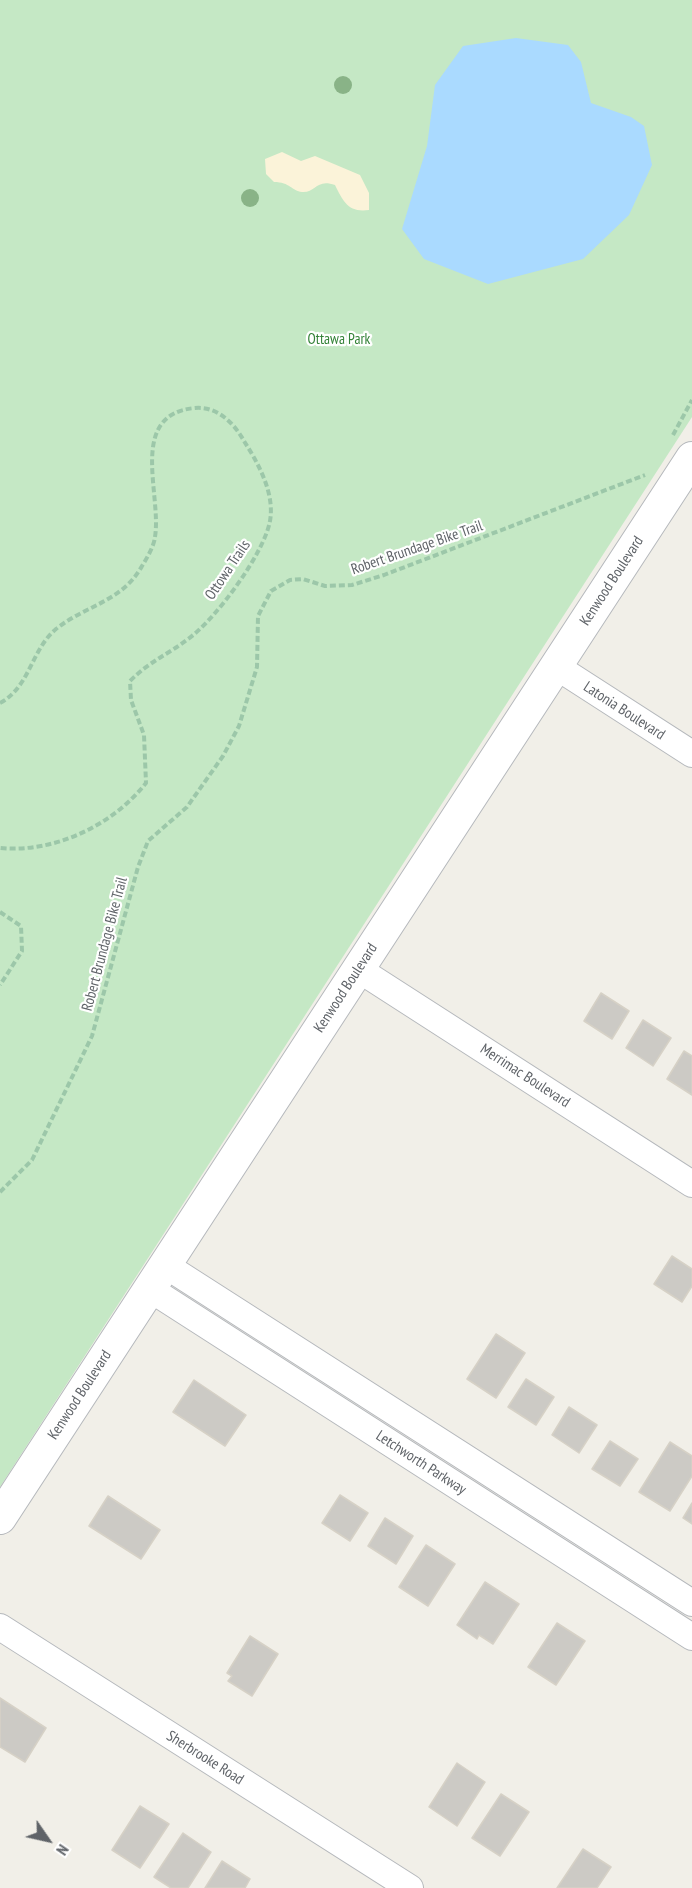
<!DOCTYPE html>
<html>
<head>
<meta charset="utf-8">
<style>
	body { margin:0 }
	#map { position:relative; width:692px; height:1888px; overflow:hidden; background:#f1efe8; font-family:"PT Sans Narrow",sans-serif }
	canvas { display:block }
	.north { position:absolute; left:18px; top:1810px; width:60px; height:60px; -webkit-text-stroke:4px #fff; paint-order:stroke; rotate:124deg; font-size:16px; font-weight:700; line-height:24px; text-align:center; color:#5f6368 }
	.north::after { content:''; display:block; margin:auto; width:21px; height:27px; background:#5f6368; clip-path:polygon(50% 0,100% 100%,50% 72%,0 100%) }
</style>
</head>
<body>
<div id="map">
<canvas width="692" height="1888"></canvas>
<div class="north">N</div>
</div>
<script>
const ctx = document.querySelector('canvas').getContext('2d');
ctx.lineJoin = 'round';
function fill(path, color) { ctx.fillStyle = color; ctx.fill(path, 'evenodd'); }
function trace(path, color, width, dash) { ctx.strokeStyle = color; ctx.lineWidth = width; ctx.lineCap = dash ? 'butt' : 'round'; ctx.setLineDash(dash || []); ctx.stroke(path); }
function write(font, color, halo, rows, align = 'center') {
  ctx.font = font + ' "PT Sans Narrow",sans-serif'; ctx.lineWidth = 4.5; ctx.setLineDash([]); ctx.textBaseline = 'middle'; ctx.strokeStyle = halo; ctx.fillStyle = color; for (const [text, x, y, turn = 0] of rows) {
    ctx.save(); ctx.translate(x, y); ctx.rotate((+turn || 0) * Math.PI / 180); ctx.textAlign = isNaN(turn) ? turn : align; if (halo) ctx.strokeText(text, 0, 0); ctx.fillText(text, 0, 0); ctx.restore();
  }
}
fill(new Path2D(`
	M0 0H692V417L0 1487Z`), '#c5e8c5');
fill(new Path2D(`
	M282 152 301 161 315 156 360 175 369 193V210C348 213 343 201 335 185 316 178 316 193 302 192 292 191 290 182 274 182L266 174 265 159Z`), '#fbf3d9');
fill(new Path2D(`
	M516 38 568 45 581 62 591 103 631 117 644 126 652 165 629 215 583 259 488 284 424 259 402 229 427 146 435 85 463 46Z`), '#aadaff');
const building = new Path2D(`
	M601 993 629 1011 612 1039 584 1021Z
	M643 1020 671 1038 653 1066 626 1048Z
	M684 1051 692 1056V1095L667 1079Z
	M672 1256 692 1269V1286L682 1302 654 1284Z
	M496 1334 525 1353 496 1398 467 1379Z
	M526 1379 554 1397 536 1425 508 1407Z
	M194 1380 246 1415 225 1446 173 1412Z
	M569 1407 597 1425 579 1453 552 1435Z
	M610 1441 638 1459 620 1486 592 1469Z
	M670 1442 692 1456V1476L670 1511 639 1492Z
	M340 1495 368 1513 350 1541 322 1523Z
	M108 1496 160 1530 141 1559 89 1526Z
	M692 1503V1524L683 1518Z
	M385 1518 413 1536 396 1564 368 1546Z
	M426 1545 455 1564 428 1606 399 1587Z
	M485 1582 519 1604 493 1644 479 1635 477 1639 457 1625Z
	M557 1623 585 1641 556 1685 528 1667Z
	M250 1636 278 1654 252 1696 228 1681 232 1676 227 1673Z
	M0 1698 46 1728 25 1762 0 1747Z
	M457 1763 485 1782 457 1826 429 1807Z
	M501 1794 529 1812 500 1856 472 1838Z
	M140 1806 169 1824 140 1868 112 1850Z
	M183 1833 211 1852 188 1888H171L154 1877Z
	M583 1849 611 1867 597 1888H557Z
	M222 1861 250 1879 245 1888H205Z`);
fill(building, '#cccac5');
trace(building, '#d6d1c6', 1.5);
const minor = new Path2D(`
	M557 667 692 754
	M358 969 692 1184
	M165 1265 692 1603
	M150 1289 692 1637
	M0 1627 410 1888`);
const tertiary = new Path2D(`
	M0 1518 692 458`);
trace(minor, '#b5b8bc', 28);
trace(tertiary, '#b5b8bc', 34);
trace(new Path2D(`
	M673 435 692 400
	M0 703C30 687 31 650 56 629 86 605 122 602 142 566 147 558 154 546 155 537 162 494 127 414 195 408 217 406 234 423 244 441 258 463 275 493 270 521 264 554 215 620 188 639 166 656 151 660 130 681L131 700 144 735 146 783C112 826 54 853 0 848
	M0 912 21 926 22 951 0 985
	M0 1192 32 1160 92 1036 138 867 148 841 187 807 223 756 239 726 257 667 258 616 271 591 290 580 303 579 325 586 352 585 384 575 645 475`), '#9cc7a9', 4, [6, 3]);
trace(minor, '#fff', 26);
trace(tertiary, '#fff', 32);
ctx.fillStyle = '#89b387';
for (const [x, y] of [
	[343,85],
	[250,198]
]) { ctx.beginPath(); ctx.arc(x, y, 9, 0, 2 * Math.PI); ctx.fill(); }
write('15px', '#348238', '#fff', [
	["Ottawa Park",339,340]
]);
write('15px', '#5f6368', '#fff', [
	["Robert Brundage Bike Trail",417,548,-19],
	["Ottowa Trails",228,570,-56],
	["Kenwood Boulevard",612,581,-57],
	["Latonia Boulevard",624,711,33],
	["Robert Brundage Bike Trail",105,944,-75],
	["Kenwood Boulevard",346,988,-57],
	["Merrimac Boulevard",525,1076,33],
	["Kenwood Boulevard",80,1395,-57],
	["Letchworth Parkway",421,1463,33],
	["Sherbrooke Road",205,1758,32]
]);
</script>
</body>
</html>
